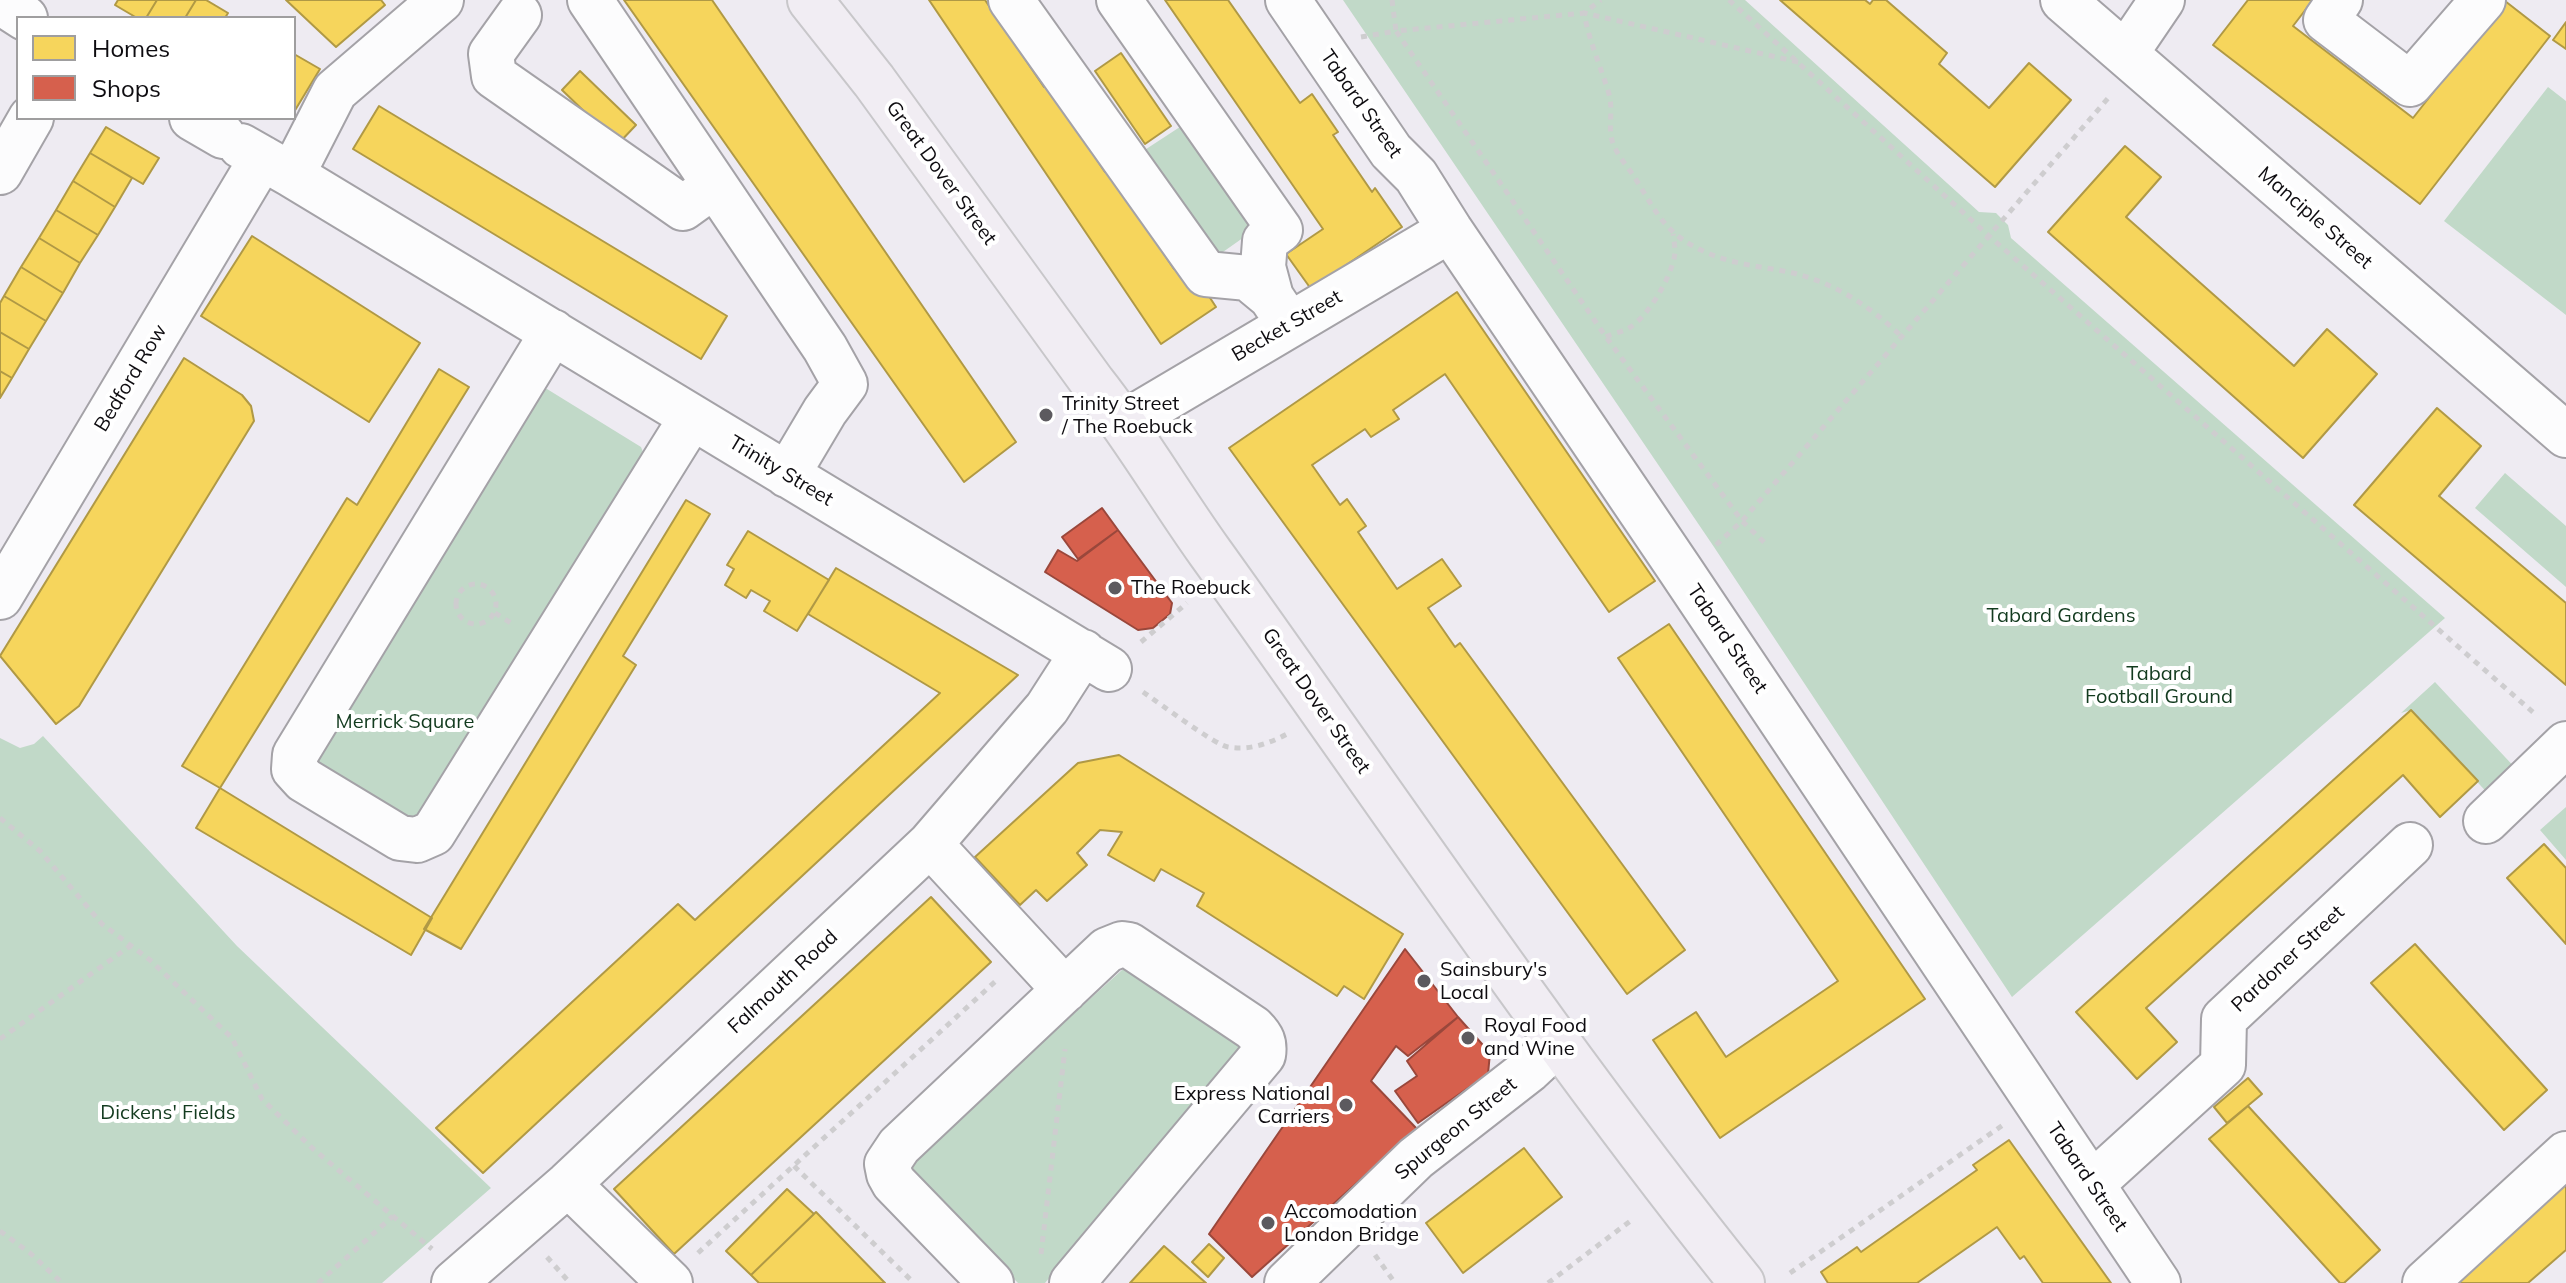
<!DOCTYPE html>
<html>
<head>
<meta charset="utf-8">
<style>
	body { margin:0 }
	#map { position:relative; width:2566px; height:1283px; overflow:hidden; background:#eeebf2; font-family:Mulish,sans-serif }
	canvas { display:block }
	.legend { position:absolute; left:16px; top:16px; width:280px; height:104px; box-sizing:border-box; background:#fff; border:2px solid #9f9e9f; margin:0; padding:10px 14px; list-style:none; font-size:24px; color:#0e0c10 }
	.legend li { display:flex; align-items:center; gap:16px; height:40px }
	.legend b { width:40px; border:2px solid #9f9e9f }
</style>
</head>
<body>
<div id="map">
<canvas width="2566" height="1283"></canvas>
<ul class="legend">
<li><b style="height:22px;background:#f6d55c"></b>Homes</li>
<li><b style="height:22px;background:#d6604d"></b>Shops</li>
</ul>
</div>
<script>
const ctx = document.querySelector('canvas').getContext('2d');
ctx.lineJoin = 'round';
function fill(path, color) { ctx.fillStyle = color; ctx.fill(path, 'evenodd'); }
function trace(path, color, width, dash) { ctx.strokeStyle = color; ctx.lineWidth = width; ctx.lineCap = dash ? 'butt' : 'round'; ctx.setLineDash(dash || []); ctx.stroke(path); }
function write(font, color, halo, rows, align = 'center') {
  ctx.font = font + ' Mulish,sans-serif'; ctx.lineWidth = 8; ctx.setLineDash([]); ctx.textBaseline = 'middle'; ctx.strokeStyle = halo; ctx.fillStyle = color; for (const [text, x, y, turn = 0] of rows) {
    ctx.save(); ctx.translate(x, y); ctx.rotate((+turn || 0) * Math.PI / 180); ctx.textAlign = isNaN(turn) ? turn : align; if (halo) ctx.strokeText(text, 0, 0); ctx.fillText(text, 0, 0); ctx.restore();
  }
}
fill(new Path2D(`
	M1343 0H1745L1979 212 1996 213 2008 225 2011 238 2445 618 2012 997 1714 547Z
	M2548 87 2566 101V315L2444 221Z
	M1186 123 1257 228 1213 259 1137 155Z
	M541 389H547L641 447 643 452 642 458 414 824 309 766Z
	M2505 473 2566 526V587L2475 508Z
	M2435 682 2519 772 2492 798 2411 710 2401 713Z
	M43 736 237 946 491 1188 382 1283H0V738L20 748 34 744Z
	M2566 807V860L2540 830Z
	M1122 970H1127L1239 1044 1238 1054 1045 1283H1018L913 1177 910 1168 914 1158Z`), '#c1d9c8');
const homes = new Path2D(`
	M118 0H157L146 18H137L115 5Z
	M157 0H196L185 18H146Z
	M196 0H206L228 13 225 18H185Z
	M286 0H381L385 5 336 47Z
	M624 0H712L1016 442 964 482Z
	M929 0H985L1044 87 1058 79 1063 109 1105 172 1116 164 1125 196 1174 269 1186 261 1216 307 1161 344Z
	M1165 0H1228L1300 103 1312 94 1338 132 1333 135 1372 192 1375 188 1402 227 1311 289 1286 254 1323 229Z
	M1780 0H1865L1870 4 1873 0H1886L1947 53 1939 64 1989 108 2029 63 2071 100 1995 187Z
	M2248 0H2313L2293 26 2413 118 2505 1 2550 36 2420 204 2213 45Z
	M2566 22V49L2553 40Z
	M1121 53 1171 126 1145 144 1095 71Z
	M294 54 320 69 294 112Z
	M580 71 636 125 618 144 562 90Z
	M379 106 727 316 701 359 353 149Z
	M106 127 159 158 143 184 90 153Z
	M2125 146 2161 177 2126 217 2294 366 2327 329 2377 374 2303 458 2048 232Z
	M90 153 132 178 115 207 73 181Z
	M73 181 115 207 98 235 56 210Z
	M56 210 98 235 80 263 39 238Z
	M252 236 420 343 369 422 201 316Z
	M39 238 80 263 63 293 21 267Z
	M21 267 63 293 46 321 4 296Z
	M1457 292 1655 581 1609 612 1445 374 1393 410 1399 419 1371 437 1365 429 1312 465 1340 505 1347 499 1366 526 1358 532 1397 589 1442 559 1461 586 1428 608 1455 647 1460 643 1685 950 1627 994 1229 448Z
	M4 296 46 321 29 349 0 332V303Z
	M0 332 29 349 12 378 0 371Z
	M184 358 242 395 251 406 254 421 79 706 56 724 0 656Z
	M439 369 469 387 220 788 182 766 347 498 357 505Z
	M0 371 12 378 0 398Z
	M2437 408 2481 446 2439 496 2566 603V685L2354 505Z
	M686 500 710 514 623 656 636 665 461 949 424 929Z
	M748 531 829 580 797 631 764 611 770 601 751 590 746 598 725 585 734 569 727 565Z
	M836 568 1018 675 483 1173 436 1128 678 904 695 920 940 693 808 614Z
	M1669 624 1925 999 1720 1138 1653 1040 1696 1012 1726 1057 1838 981 1618 658Z
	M2411 710 2478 781 2440 817 2403 775 2146 1008 2177 1042 2137 1079 2076 1012Z
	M1119 755 1403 934 1364 999 1344 986 1337 996 1197 906 1204 893 1161 869 1154 881 1108 855 1122 832 1100 830 1077 853 1087 865 1047 901 1036 890 1020 905 975 857 1078 763Z
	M220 788 432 918 411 955 196 828Z
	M2544 844 2566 868V944L2507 878Z
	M931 897 991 962 674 1254 614 1189Z
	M2415 944 2547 1090 2504 1130 2371 983Z
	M2248 1078 2262 1094 2227 1123 2214 1107Z
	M2248 1106 2380 1250 2344 1283H2340L2209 1139Z
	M2009 1140 2111 1283H2043L2024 1256 2020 1259 1997 1227 1917 1283H1828L1821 1272 1857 1247 1861 1252 1977 1170 1973 1165Z
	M1524 1148 1562 1197 1463 1273 1426 1223Z
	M2566 1180V1250L2528 1283H2447Z
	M787 1189 814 1214 751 1275 726 1251Z
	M816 1212 885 1283H759L751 1275Z
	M1209 1244 1224 1258 1208 1277 1192 1262Z
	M1164 1246 1206 1283H1130Z`);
fill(homes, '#f6d55c');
trace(homes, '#b09945', 2);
const shops = new Path2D(`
	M1102 508 1118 530 1078 559 1062 537Z
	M1118 530 1172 603 1170 614 1153 628 1138 630 1045 572 1058 550 1077 561Z
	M1405 949 1458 1017 1408 1056 1396 1046 1371 1081 1417 1129 1252 1277 1209 1234Z
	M1458 1017 1490 1053 1488 1074 1418 1123 1395 1091 1417 1076 1407 1061Z`);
fill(shops, '#d6604d');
trace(shops, '#9a473b', 2);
const minor = new Path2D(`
	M590 0 825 348 845 384 825 411 787 475
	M1011 0 1206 274 1248 278 1271 297 1289 324
	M1119 0 1280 230 1265 241 1263 267 1271 297
	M1288 0 1391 151 1416 176 1450 230 1679 568 2158 1283
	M2063 0 2566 435
	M2340 0 2326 20 2410 84 2483 0
	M0 2 25 18
	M519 15 491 54 494 76 683 208 715 185
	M2126 53 2162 0
	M192 118 223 136
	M241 146 292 175 1109 669
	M0 172 31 118
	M292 175 335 91 441 0
	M553 332 295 755 294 769 304 780 400 838 417 840 433 833 692 417
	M1124 423 1450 230
	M0 597 262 158
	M2486 821 2566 744
	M930 844 1065 990
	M568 1184 670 1283
	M2092 1184 2223 1065 2224 1019 2410 845
	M454 1283 568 1184 930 844 1047 708 1083 652
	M991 1283 894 1183 889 1174 887 1164 899 1146 1107 950 1122 944 1129 945 1253 1028C1262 1037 1265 1043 1263 1055L1072 1283
	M1287 1283 1416 1158 1529 1070 1558 1043
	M2425 1283 2566 1154`);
const major = new Path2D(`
	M810 0 874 81 1093 383C1135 436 1169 495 1209 551 1385 796 1553 1048 1742 1283`);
trace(minor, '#a4a2a7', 48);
trace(major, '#c8c7ca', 48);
trace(new Path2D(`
	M1392 0 1396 31 1584 13 1601 0
	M1729 0 1989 236 2535 714
	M1361 37 1396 31 1606 337 1742 521 1768 546
	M1798 62 1584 13C1589 41 1601 67 1609 94 1613 109 1609 122 1611 136 1614 153 1627 165 1635 178 1658 215 1666 236 1710 254 1736 265 1766 267 1793 273 1835 283 1871 307 1902 337
	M1606 337C1613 333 1623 332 1629 328 1649 316 1672 276 1675 253 1675 247 1674 240 1673 234
	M1716 545 1742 521 2110 96
	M456 604a20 20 0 1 1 40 0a20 20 0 1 1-40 0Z
	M495 613 514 625
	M1141 642 1187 603
	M1143 692C1158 702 1215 745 1228 747 1250 751 1270 743 1289 733
	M0 818 40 851 102 924 150 960 232 1038 262 1099 311 1147 432 1249
	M0 1039 130 946
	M794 1166 914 1283
	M0 1231 30 1253 62 1283
	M698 1253 998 979
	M1041 1254 1065 1049
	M1375 1255 1395 1283
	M547 1257 570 1283
	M1790 1273 2003 1125
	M318 1283 393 1216
	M1548 1283 1633 1219`), '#cecdcf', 5, [6, 6]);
trace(minor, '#fcfcfd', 44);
trace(major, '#f1edf3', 44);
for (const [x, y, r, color] of [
	[1046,415,8,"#5c5a5f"],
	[1115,588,8,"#5c5a5f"],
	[1424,981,8,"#5c5a5f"],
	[1468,1038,8,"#5c5a5f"],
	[1346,1105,8,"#5c5a5f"],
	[1268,1223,8,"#5c5a5f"]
]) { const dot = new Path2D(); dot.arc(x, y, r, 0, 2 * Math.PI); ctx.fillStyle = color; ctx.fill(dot); trace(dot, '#fff', 3); }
write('20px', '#0e0c10', '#fff', [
	["Tabard Street",1361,104,55],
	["Great Dover Street",941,173,54],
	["Manciple Street",2315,218,41],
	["Becket Street",1287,326,-30],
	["Bedford Row",131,378,-59],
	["Trinity Street",781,471,31],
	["Tabard Street",1727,639,56],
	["Great Dover Street",1316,701,55],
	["Pardoner Street",2288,959,-43],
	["Falmouth Road",783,982,-43],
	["Spurgeon Street",1456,1129,-39],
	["Tabard Street",2087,1177,56]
]);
write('20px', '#0e0c10', '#fff', [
	["Trinity Street",1062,404],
	["/ The Roebuck",1062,427],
	["The Roebuck",1131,588],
	["Sainsbury's",1440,970],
	["Local",1440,993],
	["Royal Food",1484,1026],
	["and Wine",1484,1049],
	["Express National",1330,1094,"right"],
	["Carriers",1330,1117,"right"],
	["Accomodation",1284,1212],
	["London Bridge",1284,1235]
], 'left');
write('20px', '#133b1f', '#fff', [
	["Tabard Gardens",2061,616],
	["Tabard",2159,674],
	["Football Ground",2159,697],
	["Merrick Square",405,722],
	["Dickens' Fields",168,1113]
]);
</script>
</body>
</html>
